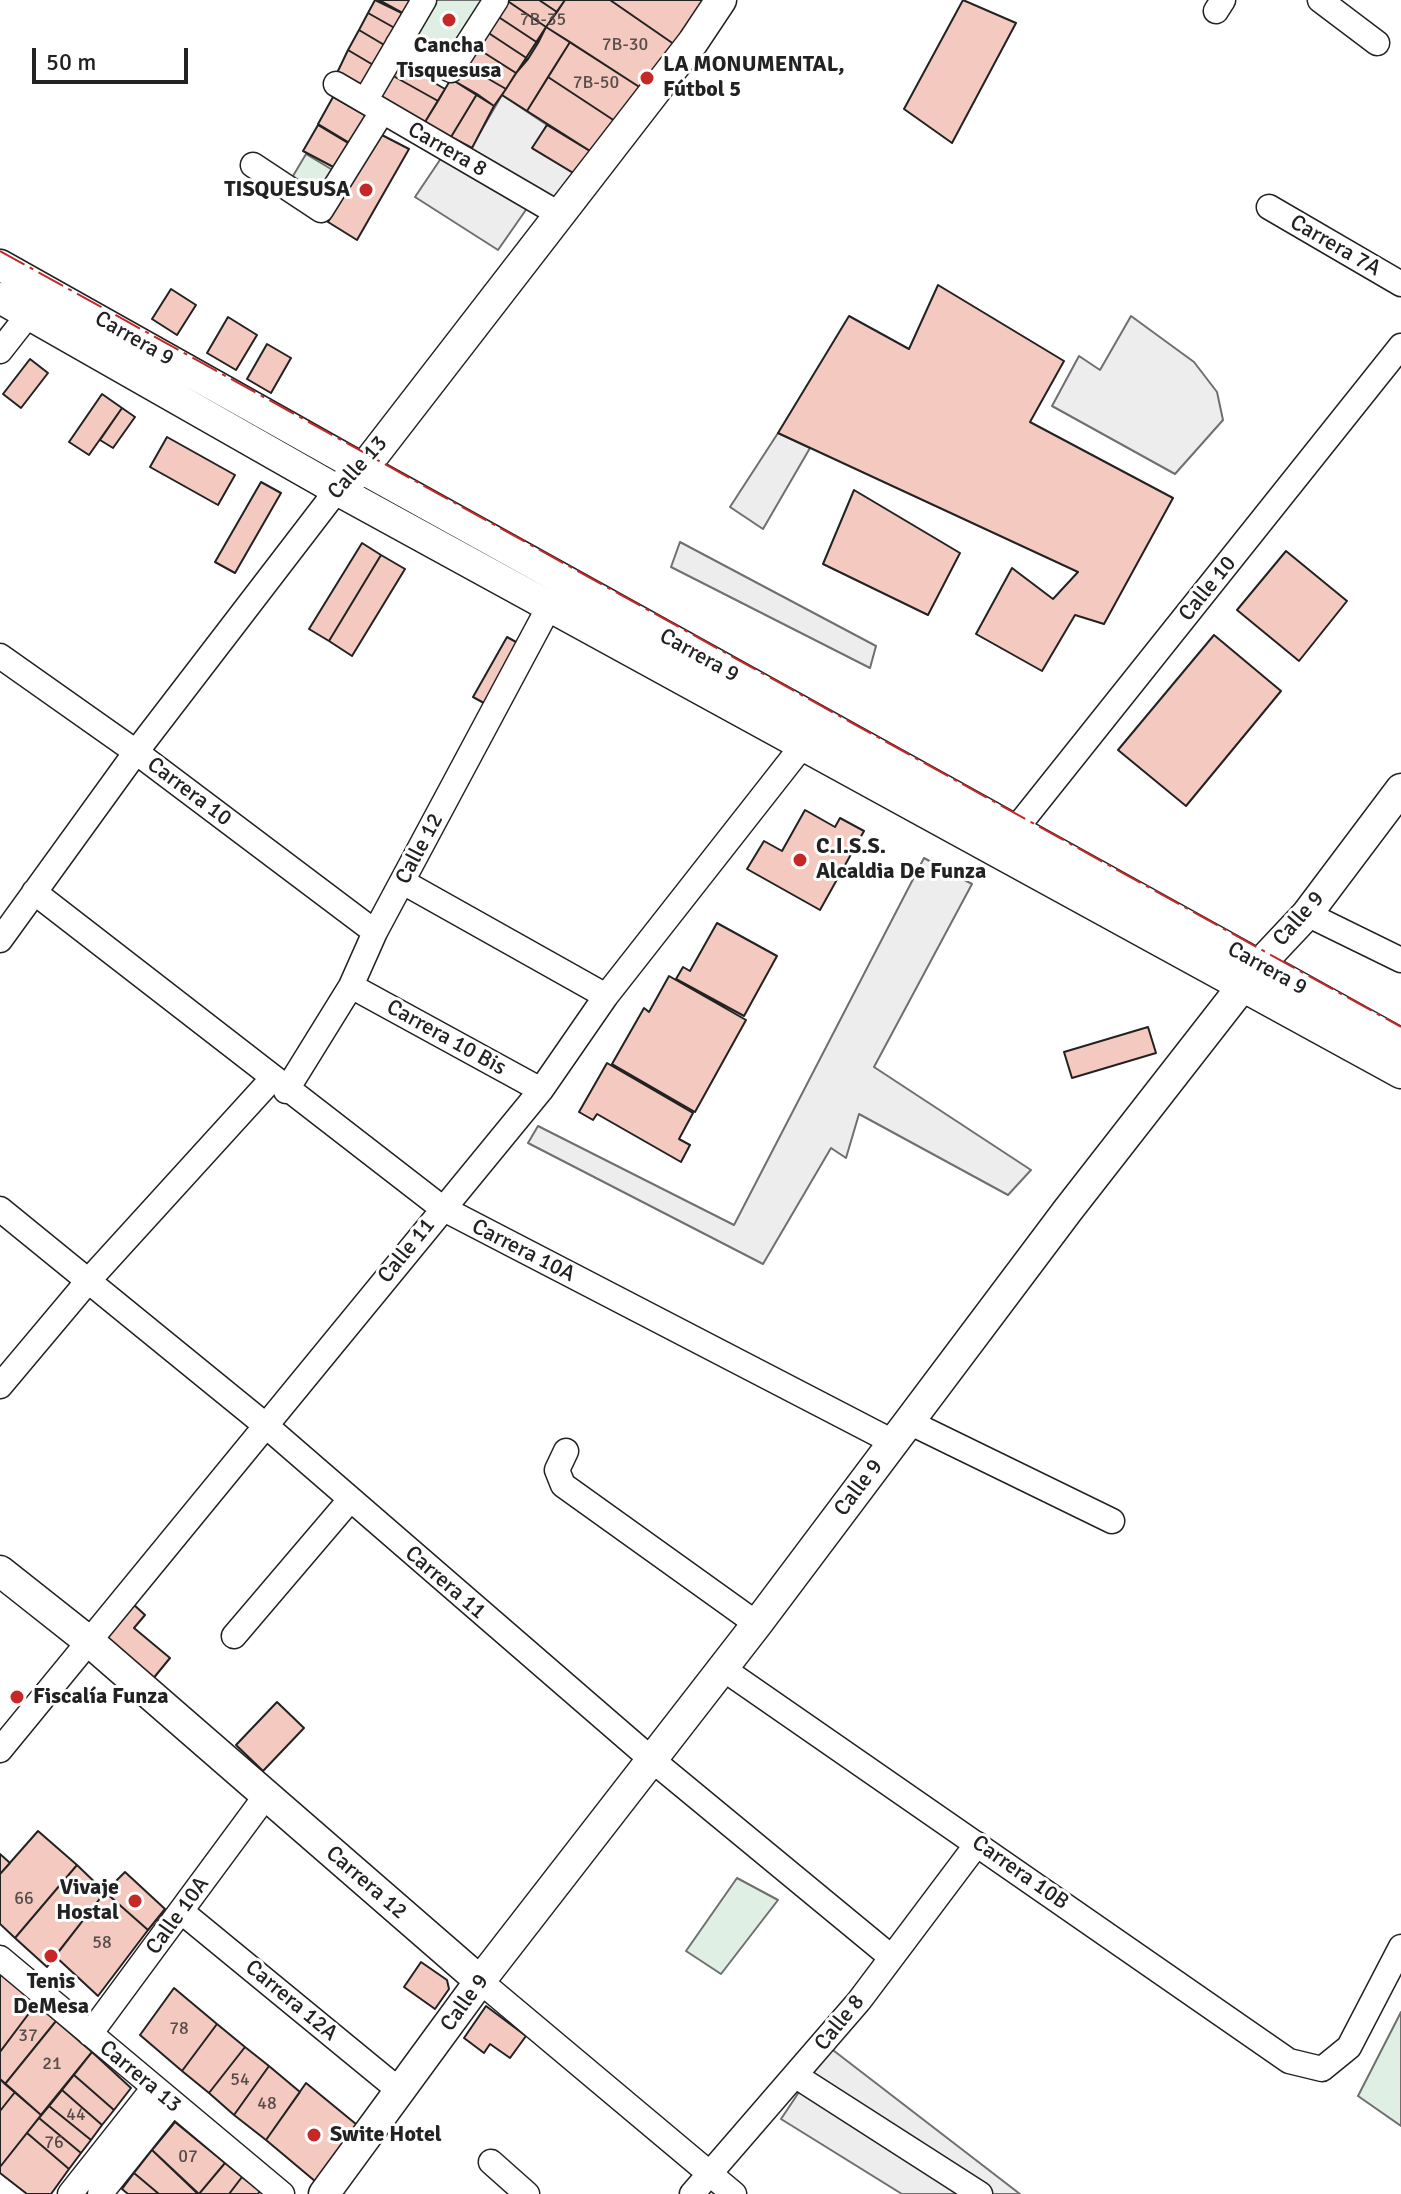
<!DOCTYPE html>
<html>
<head>
<meta charset="utf-8">
<style>
	body { margin:0 }
	#map { position:relative; width:1401px; height:2194px; overflow:hidden; background:#fff; font-family:Signika,sans-serif }
	canvas { display:block }
	.scale { position:absolute; left:32px; top:48px; width:156px; height:36px; box-sizing:border-box; border:4px solid #222; border-top:0; padding-left:10px; font-size:24px; line-height:28px; white-space:nowrap; color:#222; -webkit-text-stroke:6px #fff; paint-order:stroke }
</style>
</head>
<body>
<div id="map">
<canvas width="1401" height="2194"></canvas>
<div class="scale">50 m</div>
</div>
<script>
const ctx = document.querySelector('canvas').getContext('2d');
ctx.lineJoin = 'round';
function fill(path, color) { ctx.fillStyle = color; ctx.fill(path, 'evenodd'); }
function trace(path, color, width, dash) { ctx.strokeStyle = color; ctx.lineWidth = width; ctx.lineCap = dash ? 'butt' : 'round'; ctx.setLineDash(dash || []); ctx.stroke(path); }
function write(font, color, halo, rows, align = 'center') {
  ctx.font = font + ' Signika,sans-serif'; ctx.lineWidth = 6; ctx.setLineDash([]); ctx.textBaseline = 'middle'; ctx.strokeStyle = halo; ctx.fillStyle = color; for (const [text, x, y, turn = 0] of rows) {
    ctx.save(); ctx.translate(x, y); ctx.rotate((+turn || 0) * Math.PI / 180); ctx.textAlign = isNaN(turn) ? turn : align; if (halo) ctx.strokeText(text, 0, 0); ctx.fillText(text, 0, 0); ctx.restore();
  }
}
const green = new Path2D(`
	M431 0H489L452 65 409 39Z
	M306 154 336 172 319 200 290 181Z
	M737 1878 778 1900 721 1974 686 1951Z
	M1401 2012V2126L1358 2096Z`);
fill(green, '#e0efe3');
trace(green, '#6f6f6f', 2);
const parking = new Path2D(`
	M502 95 547 125 533 149 580 177 559 209 537 194 498 250 415 197 454 139 471 148Z
	M1131 316 1194 362 1217 392 1223 420 1175 474 1052 406 1079 356 1100 370Z
	M778 433 810 448 763 529 730 507Z
	M680 542 876 646 870 668 671 567Z
	M924 858 972 884 874 1067 1031 1170 1008 1195 859 1114 846 1158 831 1148 763 1264 528 1143 538 1126 734 1225Z
	M829 2047 1020 2194H902L781 2119Z`);
fill(parking, '#ededed');
trace(parking, '#6f6f6f', 2);
const building = new Path2D(`
	M375 0 408 16 400 31 368 13Z
	M379 0H417L408 16Z
	M506 0 546 27 538 43 494 14Z
	M506 0H539L557 12 546 27Z
	M539 0H565L557 12Z
	M565 0H610L681 49 644 90 546 27Z
	M610 0H716L681 49Z
	M963 0 1016 23 952 143 904 109Z
	M368 13 400 31 391 49 359 30Z
	M494 14 538 43 528 59 484 30Z
	M546 27 570 42 527 111 502 95Z
	M359 30 391 49 380 69 348 50Z
	M484 30 528 59 516 73 472 45Z
	M570 42 644 90 621 125 548 77Z
	M472 45 516 73 506 89 461 63Z
	M348 50 380 69 367 90 337 73Z
	M395 60 445 89 438 101 388 73Z
	M461 63 506 89 494 106 451 79Z
	M388 73 438 101 425 122 376 94Z
	M548 77 621 125 598 156 527 111Z
	M451 79 477 94 451 137 425 122Z
	M477 94 494 106 472 148 451 137Z
	M333 97 368 117 353 145 318 124Z
	M318 125 353 146 339 170 303 151Z
	M547 125 598 156 580 177 532 148Z
	M380 134 409 149 357 240 328 222Z
	M938 285 1064 361 1030 422 1173 498 1104 624 1075 615 1042 671 976 634 1012 568 1053 599 1078 572 778 433 849 316 909 349Z
	M171 289 196 305 177 335 152 319Z
	M228 317 257 335 236 370 207 353Z
	M267 344 291 358 271 393 247 379Z
	M30 359 48 373 21 408 3 394Z
	M102 394 122 408 89 455 69 442Z
	M122 408 135 417 113 448 100 440Z
	M167 437 235 475 218 505 150 467Z
	M261 482 281 493 235 573 215 562Z
	M854 490 960 553 928 615 823 564Z
	M362 543 381 555 329 641 309 629Z
	M1286 551 1347 601 1299 661 1237 610Z
	M381 555 405 569 352 656 329 641Z
	M1214 635 1281 691 1186 806 1118 750Z
	M507 637 527 648 493 708 473 697Z
	M805 810 835 827 840 818 864 831 820 910 747 869 764 841 782 851Z
	M717 923 777 956 744 1016 676 979 683 967 690 971Z
	M669 976 746 1020 695 1112 612 1064 644 1008 649 1012Z
	M1148 1027 1156 1053 1072 1078 1064 1052Z
	M607 1063 693 1113 679 1139 690 1145 681 1162 597 1114 593 1120 579 1112Z
	M132 1603 145 1615 134 1628 170 1658 152 1680 103 1638Z
	M277 1702 304 1728 263 1771 236 1745Z
	M38 1831 77 1865 15 1938 0 1924V1874Z
	M0 1854 10 1863 0 1874Z
	M77 1865 105 1892 47 1967 15 1938Z
	M125 1872 165 1909 148 1930 105 1892Z
	M105 1892 148 1930 98 1996 55 1956Z
	M421 1962 447 1980 449 1989 435 2009 404 1987Z
	M0 1974 36 2004 0 2052Z
	M174 1988 217 2024 182 2071 140 2035Z
	M36 2004 56 2021 5 2084 0 2079V2052Z
	M486 2006 526 2036 510 2058 490 2044 484 2053 464 2038Z
	M56 2021 92 2052 41 2115 5 2084Z
	M217 2024 245 2047 209 2093 182 2071Z
	M245 2047 269 2066 234 2115 209 2093Z
	M92 2052 131 2088 114 2110 74 2075Z
	M269 2066 300 2092 266 2140 234 2115Z
	M74 2075 114 2110 102 2125 62 2090Z
	M0 2079 15 2092 0 2111Z
	M306 2083 362 2129 322 2187 266 2140Z
	M62 2090 102 2125 91 2140 49 2106Z
	M15 2092 41 2115 0 2167V2111Z
	M49 2106 91 2140 81 2153 39 2118Z
	M39 2118 81 2153 69 2169 27 2133Z
	M175 2122 225 2163 199 2194 152 2150Z
	M27 2133 69 2169 51 2194H27L0 2173V2167Z
	M152 2150 198 2194H159L134 2173Z
	M225 2163 242 2177 229 2194H199Z
	M134 2173 159 2194H128L122 2189Z
	M242 2177 260 2191 258 2194H229Z`);
fill(building, '#f3c9c0');
trace(building, '#222', 2);
const minor = new Path2D(`
	M1320 0 1377 43
	M1216 11 1223 0
	M398 44 451 70 496 0
	M336 84 559 214
	M365 101 424 0
	M253 165 321 210 382 112
	M1269 207 1401 284
	M0 351 29 314
	M0 656 136 752 375 932
	M1014 831 1401 346
	M403 882 606 996
	M34 892 442 1208 893 1442
	M1307 914 1401 960
	M0 940 136 752 337 490
	M351 986 541 1090
	M286 1091 351 986 375 932 550 605
	M0 1209 264 1424 651 1759 891 1957
	M0 1386 89 1280 272 1079
	M909 1422 1112 1521
	M566 1451 557 1470 563 1485 757 1624
	M234 1636 349 1501
	M722 1668 1289 2061 1322 2069 1349 2047 1401 1947
	M0 1750 541 1090 606 996 803 745
	M182 1912 400 2091
	M0 1958 282 2194
	M480 1981 734 2194
	M90 2034 265 1797
	M796 2076 980 2194
	M491 2162 527 2194
	M70 2194 153 2089
	M100 2194 171 2105
	M692 2194 859 2001 977 1844`);
const major = new Path2D(`
	M0 265 363 469 1401 1044
	M0 298 337 490 1401 1073
	M347 481 363 469 693 42 721 0
	M0 1571 91 1643 480 1981
	M324 2194 480 1981 757 1624 1068 1210 1259 965 1307 914 1401 789`);
trace(minor, '#222', 27);
trace(major, '#222', 33);
trace(minor, '#fff', 24);
trace(major, '#fff', 30);
trace(new Path2D(`
	M0 251 1401 1027`), '#c62828', 2, [28, 6, 4, 6]);
for (const [x, y, r, color] of [
	[449,20,8,"#c62828"],
	[647,78,8,"#c62828"],
	[366,190,8,"#c62828"],
	[800,860,8,"#c62828"],
	[17,1697,8,"#c62828"],
	[135,1901,8,"#c62828"],
	[51,1956,8,"#c62828"],
	[314,2135,8,"#c62828"]
]) { const dot = new Path2D(); dot.arc(x, y, r, 0, 2 * Math.PI); ctx.fillStyle = color; ctx.fill(dot); trace(dot, '#fff', 3); }
write('18px', '#564c4a', null, [
	["7B-35",543,20],
	["7B-30",625,45],
	["7B-50",596,83],
	["66",24,1899],
	["58",102,1943],
	["78",179,2029],
	["37",28,2036],
	["21",52,2064],
	["54",240,2080],
	["48",267,2104],
	["44",76,2115],
	["76",54,2143],
	["07",188,2157]
]);
write('bold 22px', '#222', '#fff', [
	["Cancha",449,46,"center"],
	["Tisquesusa",449,71,"center"],
	["LA MONUMENTAL,",663,65],
	["Fútbol 5",663,90],
	["TISQUESUSA",350,190,"right"],
	["C.I.S.S.",816,847],
	["Alcaldia De Funza",816,872],
	["Fiscalía Funza",33,1697],
	["Vivaje",119,1888,"right"],
	["Hostal",119,1913,"right"],
	["Tenis",51,1982,"center"],
	["DeMesa",51,2007,"center"],
	["Swite Hotel",330,2135]
], 'left');
write('22px', '#222', '#fff', [
	["Carrera 8",447,150,30],
	["Carrera 7A",1335,246,30],
	["Carrera 9",134,339,30],
	["Calle 13",358,468,-48],
	["Calle 10",1208,589,-51],
	["Carrera 9",699,656,29],
	["Carrera 10",189,792,37],
	["Calle 12",420,849,-62],
	["Calle 9",1299,919,-49],
	["Carrera 9",1267,969,29],
	["Carrera 10 Bis",446,1038,29],
	["Calle 11",407,1251,-51],
	["Carrera 10A",523,1251,27],
	["Calle 9",859,1488,-53],
	["Carrera 11",445,1583,41],
	["Carrera 10B",1020,1873,35],
	["Carrera 12",366,1883,41],
	["Calle 10A",178,1916,-54],
	["Carrera 12A",291,2001,40],
	["Calle 9",465,2003,-54],
	["Calle 8",840,2023,-51],
	["Carrera 13",140,2077,40]
]);
</script>
</body>
</html>
